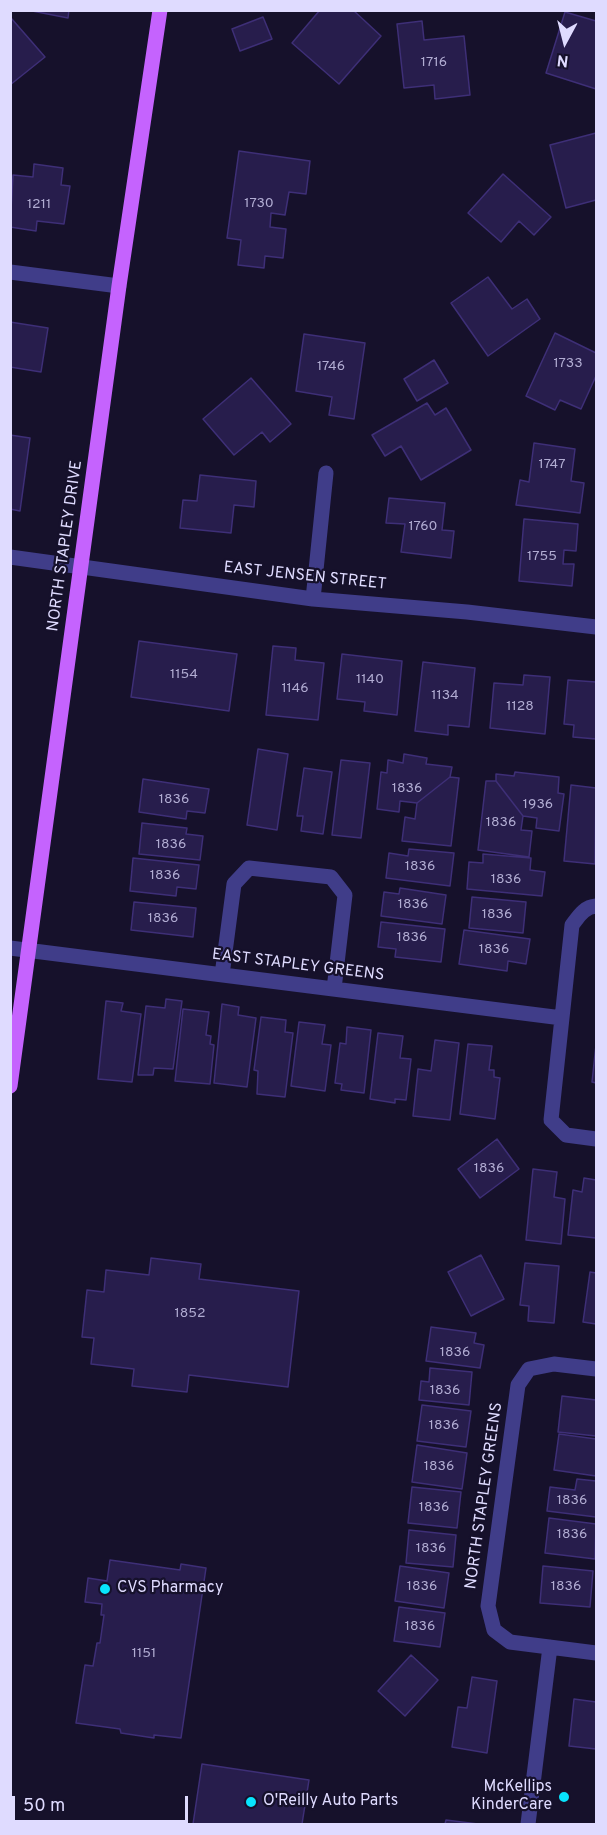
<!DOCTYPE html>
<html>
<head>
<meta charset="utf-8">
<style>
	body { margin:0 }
	#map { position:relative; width:607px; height:1835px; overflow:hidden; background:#16112b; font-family:Overpass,sans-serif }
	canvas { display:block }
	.frame { position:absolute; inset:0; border:12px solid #dfdbff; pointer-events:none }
	.north { position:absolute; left:535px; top:12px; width:60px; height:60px; -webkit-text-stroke:4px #16112b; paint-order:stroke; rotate:187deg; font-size:16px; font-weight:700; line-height:24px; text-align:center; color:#dfdbff }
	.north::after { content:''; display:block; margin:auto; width:21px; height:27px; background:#dfdbff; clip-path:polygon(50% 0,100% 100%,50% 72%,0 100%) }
	.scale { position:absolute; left:12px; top:1796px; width:176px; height:27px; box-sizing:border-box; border:3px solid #dfdbff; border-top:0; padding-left:8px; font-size:18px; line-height:21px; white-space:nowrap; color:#dfdbff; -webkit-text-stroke:4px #16112b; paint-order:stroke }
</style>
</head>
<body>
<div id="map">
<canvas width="607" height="1835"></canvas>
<div class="frame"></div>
<div class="north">N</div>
<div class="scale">50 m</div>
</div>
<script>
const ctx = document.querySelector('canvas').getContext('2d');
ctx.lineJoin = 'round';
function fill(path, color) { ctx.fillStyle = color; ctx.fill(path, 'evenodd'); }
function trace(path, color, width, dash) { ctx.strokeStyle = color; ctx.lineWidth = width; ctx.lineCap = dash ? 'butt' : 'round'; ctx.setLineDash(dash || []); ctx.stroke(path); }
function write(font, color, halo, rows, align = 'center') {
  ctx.font = font + ' Overpass,sans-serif'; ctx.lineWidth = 4.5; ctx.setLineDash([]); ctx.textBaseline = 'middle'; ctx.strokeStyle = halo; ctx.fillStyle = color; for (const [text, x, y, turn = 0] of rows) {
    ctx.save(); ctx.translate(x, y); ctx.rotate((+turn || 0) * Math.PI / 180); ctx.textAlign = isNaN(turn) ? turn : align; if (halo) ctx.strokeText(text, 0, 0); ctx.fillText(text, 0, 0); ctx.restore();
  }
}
const building = new Path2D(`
	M27 10H69L68 18Z
	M320 10H353L381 36 339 84 292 43Z
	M565 12 596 21V89L546 73Z
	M263 17 272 39 240 51 232 29Z
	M11 18 45 57 10 85V19Z
	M422 21 424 40 464 36 470 95 435 99 434 85 404 88 397 24Z
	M596 133V200L566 208 550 145Z
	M239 151 310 161 306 194 289 192 285 215 271 213 270 227 286 229 283 258 265 256 264 268 238 265 241 240 227 238Z
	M34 164 63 168 61 185 70 186 64 224 37 221 36 231 10 227 13 175 33 177Z
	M503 174 551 217 534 235 519 221 501 242 468 213Z
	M488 277 512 309 527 299 540 319 488 356 451 303Z
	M10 322 48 328 41 372 10 367Z
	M555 333 596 353V376L581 409 560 400 555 410 526 396Z
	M304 334 365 343 354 419 329 415 332 397 296 391Z
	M434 360 448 383 417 401 404 379Z
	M251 378 291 424 270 442 262 432 234 455 203 419Z
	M427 403 435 415 446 408 471 450 421 480 401 446 385 456 372 435Z
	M10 435 30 438 20 511 10 509Z
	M534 443 575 449 571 481 584 483 580 513 516 505 520 480 529 482Z
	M200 475 256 481 254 507 234 505 231 533 180 528 183 500 197 501Z
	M389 498 445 503 442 530 454 531 451 558 401 552 405 524 386 523Z
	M524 519 578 524 576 551 564 550 563 564H574L572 586 519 581Z
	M139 641 237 654 229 711 131 697Z
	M273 646 296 648 295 660 324 663 318 720 266 715Z
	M342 654 402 661 397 715 364 711 365 702 337 699Z
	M423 662 475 668 469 727 448 725V735L415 731Z
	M524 675 550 677 545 734 490 728 494 683 523 685Z
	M568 680 596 682V739L573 737 574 725 564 724Z
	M258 749 288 754 277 830 247 825Z
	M404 754 427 758 426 764 452 767 450 777 417 803 400 801 399 812 377 809 381 772 387 773 388 760 403 763Z
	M341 760 370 763 361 838 332 835Z
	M304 768 332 772 323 834 301 831 303 816H297Z
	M515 772 559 777 558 793 564 794 559 831 536 828 537 818 523 816 496 781V774L514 776Z
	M450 777 459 778 451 846 402 841 405 817 415 819 417 803Z
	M143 779 209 789 205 813 187 811 186 819 139 812Z
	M486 781H496L523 816 521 830 532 831 529 857 478 850Z
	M571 785 596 788 595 864 564 861Z
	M142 823 187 828 186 834 203 836 200 860 139 854Z
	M409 849 454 853 450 886 386 878 389 853 408 856Z
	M483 854 531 858 530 870 545 872 542 896 467 889 469 862 483 863Z
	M133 858 199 865 196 889 177 887 176 896 130 891Z
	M400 888 446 895 442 924 381 916 384 892 399 894Z
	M472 897 526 902 523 933 469 928Z
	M134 902 196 908 193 937 131 930Z
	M381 922 445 929 441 962 395 957 396 949 378 947Z
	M464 930 530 939 526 964 508 961 507 971 459 964Z
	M166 999 182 1001 173 1069 154 1068 153 1075H138L146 1006 165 1008Z
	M106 1001 123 1003 121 1011 141 1014 132 1082 98 1079Z
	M222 1004 239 1007 238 1015 256 1018 247 1087 214 1083Z
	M183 1009 209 1012 206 1035 211 1036 210 1044 214 1045 210 1084 175 1081Z
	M261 1017 286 1020 285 1032 293 1033 285 1097 257 1094 258 1071 254 1070Z
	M299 1022 325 1025 322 1044 331 1045 325 1091 291 1086Z
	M347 1027 371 1030 364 1093 341 1090 342 1084 335 1083 340 1043 346 1044Z
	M378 1033 403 1036 400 1058 411 1059 406 1100 395 1099V1103L370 1099Z
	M435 1040 459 1043 450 1120 413 1116 418 1069 431 1071Z
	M468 1044 492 1046 489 1070H494V1077L500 1078 495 1119 460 1114Z
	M596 1045V1083L592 1082Z
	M497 1139 519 1169 480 1198 458 1169Z
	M533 1169 557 1172 554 1197 565 1199 561 1244 526 1240Z
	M584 1178 596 1180V1238L568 1235 573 1190 582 1192Z
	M481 1255 504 1299 471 1316 448 1272Z
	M151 1258 201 1264 199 1279 299 1291 288 1387 189 1375 187 1392 132 1386 134 1369 91 1364 94 1338 82 1337 87 1290 104 1292 106 1270 149 1275Z
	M525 1263 559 1266 554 1323 528 1321 529 1306 520 1305Z
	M590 1272 596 1273V1324L583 1322Z
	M431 1327 476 1333 474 1343 484 1345 480 1368 426 1361Z
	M430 1368 472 1372 469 1405 419 1400 421 1381 429 1382Z
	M562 1396 596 1400V1436L558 1432Z
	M422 1405 471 1411 466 1447 417 1441Z
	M559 1434 596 1439V1476L554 1470Z
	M417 1445 467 1453 462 1489 412 1482Z
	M577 1479 596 1481V1517L547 1511 550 1487 575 1490Z
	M412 1487 461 1492 457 1528 408 1523Z
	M549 1518 596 1524 595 1559 545 1553Z
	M409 1530 456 1535 453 1567 406 1563Z
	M110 1560 180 1570 181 1564 206 1568 181 1738 154 1735V1738L121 1733 120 1729 76 1723 85 1665 93 1666 97 1643H100L104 1615H101L102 1604 85 1602 88 1578 107 1581Z
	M400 1566 449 1573 444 1608 395 1601Z
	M543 1566 593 1571 590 1607 540 1603Z
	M399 1607 445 1613 440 1647 394 1641Z
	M411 1655 438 1680 405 1716 378 1691Z
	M472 1677 497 1681 487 1753 452 1747 458 1707 467 1708Z
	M574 1699 596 1702V1749L569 1746Z
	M202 1764 309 1780 302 1824H193Z
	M446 1820 478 1824H445Z`);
fill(building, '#271d4c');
trace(building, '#3e2f77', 1.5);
trace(new Path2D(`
	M10 272 119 286
	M10 557 313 599 467 612 596 627
	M313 599 326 473
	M596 906C584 907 579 916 572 925L551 1120 566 1135 596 1139
	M10 948 562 1018
	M222 975 234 884 249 868 331 877 345 895 334 989
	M596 1369 554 1364 529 1369 518 1385 488 1606 494 1630 510 1642 596 1653
	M528 1824 550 1647`), '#403d89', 15);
trace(new Path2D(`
	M10 1086 119 286 160 10`), '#c563fe', 15);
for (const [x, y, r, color] of [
	[105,1589,6,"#08e4fd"],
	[564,1797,6,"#08e4fd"],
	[251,1802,6,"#08e4fd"]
]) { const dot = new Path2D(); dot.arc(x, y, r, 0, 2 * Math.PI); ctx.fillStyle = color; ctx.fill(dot); trace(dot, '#16112b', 2); }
write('14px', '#b1acd2', null, [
	["1716",434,63],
	["1730",259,204],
	["1211",39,205],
	["1733",568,364],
	["1746",331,367],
	["1747",552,465],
	["1760",423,527],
	["1755",542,557],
	["1154",184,675],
	["1140",370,680],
	["1146",295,689],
	["1134",445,696],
	["1128",520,707],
	["1836",407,789],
	["1836",174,800],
	["1936",538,805],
	["1836",501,823],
	["1836",171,845],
	["1836",420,867],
	["1836",165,876],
	["1836",506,880],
	["1836",413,905],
	["1836",497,915],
	["1836",163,919],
	["1836",412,938],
	["1836",494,950],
	["1836",489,1169],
	["1852",190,1314],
	["1836",455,1353],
	["1836",445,1391],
	["1836",444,1426],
	["1836",439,1467],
	["1836",572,1501],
	["1836",434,1508],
	["1836",572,1535],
	["1836",431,1549],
	["1836",422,1587],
	["1836",566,1587],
	["1836",420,1627],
	["1151",144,1654]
]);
write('16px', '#dfdbff', '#16112b', [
	["NORTH STAPLEY DRIVE",66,546,-82],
	["EAST JENSEN STREET",305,577,6],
	["EAST STAPLEY GREENS",298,966,7],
	["NORTH STAPLEY GREENS",485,1496,-82]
]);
write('16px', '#dfdbff', '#16112b', [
	["CVS Pharmacy",117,1589],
	["McKellips",552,1788,"right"],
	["KinderCare",552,1806,"right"],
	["O'Reilly Auto Parts",263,1802]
], 'left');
</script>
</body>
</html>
